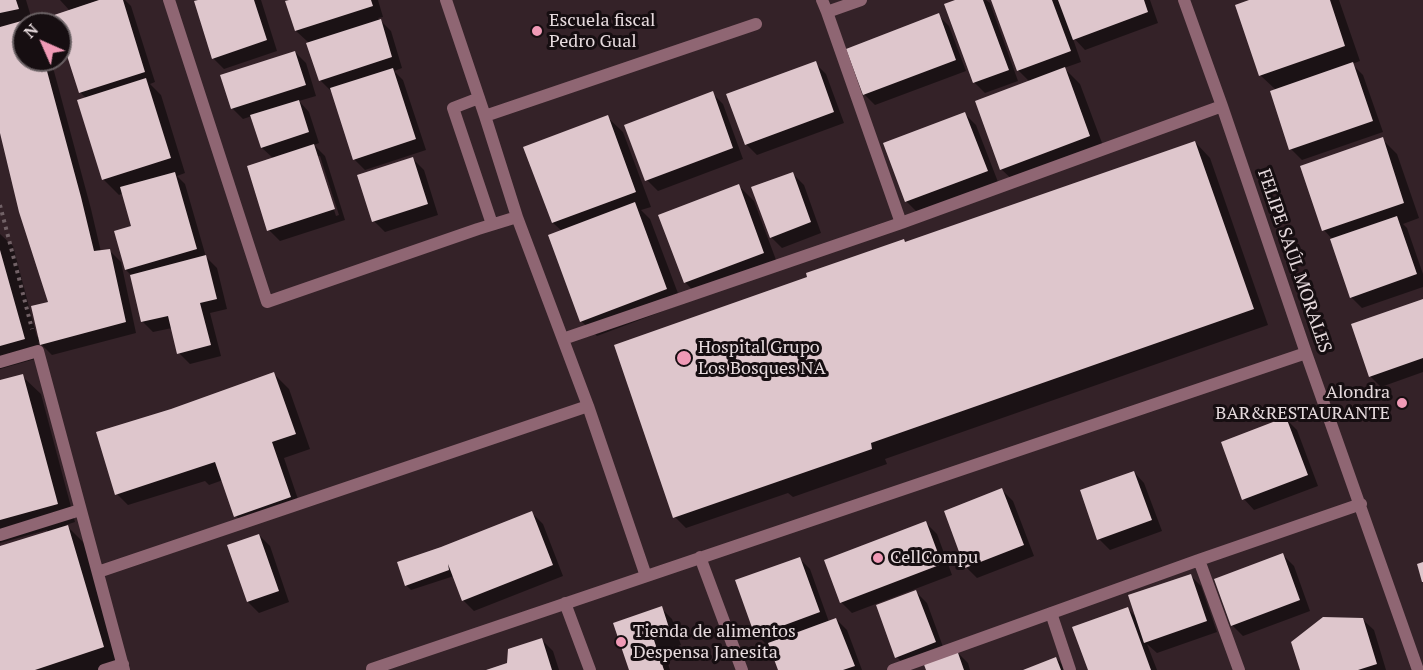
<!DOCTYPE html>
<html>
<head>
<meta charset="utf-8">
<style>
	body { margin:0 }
	#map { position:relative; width:1423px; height:670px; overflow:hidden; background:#342228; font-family:"PT Serif",serif }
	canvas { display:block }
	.north { position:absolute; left:12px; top:12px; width:60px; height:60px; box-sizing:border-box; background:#160e11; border:2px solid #696063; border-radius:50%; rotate:315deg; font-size:16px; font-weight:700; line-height:24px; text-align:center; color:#e6dadd }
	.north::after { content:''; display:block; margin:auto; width:21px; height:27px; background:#f09ab6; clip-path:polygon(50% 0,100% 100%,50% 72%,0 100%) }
</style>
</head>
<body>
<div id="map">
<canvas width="1423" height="670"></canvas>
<div class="north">N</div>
</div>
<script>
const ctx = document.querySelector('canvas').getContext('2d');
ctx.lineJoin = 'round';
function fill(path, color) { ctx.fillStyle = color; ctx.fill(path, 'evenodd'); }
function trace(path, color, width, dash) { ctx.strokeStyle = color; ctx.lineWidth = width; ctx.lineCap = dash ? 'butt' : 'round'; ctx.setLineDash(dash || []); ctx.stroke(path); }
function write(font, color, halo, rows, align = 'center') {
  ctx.font = font + ' "PT Serif",serif'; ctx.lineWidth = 6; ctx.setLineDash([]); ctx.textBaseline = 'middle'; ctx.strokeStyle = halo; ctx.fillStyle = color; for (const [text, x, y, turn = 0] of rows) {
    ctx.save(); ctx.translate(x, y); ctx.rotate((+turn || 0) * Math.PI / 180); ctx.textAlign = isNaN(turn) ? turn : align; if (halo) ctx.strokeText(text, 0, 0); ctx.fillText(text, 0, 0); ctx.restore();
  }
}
fill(new Path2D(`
	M0 0H26L32 20 36 24H24V60H51L91 209 101 252 110 251 121 262 136 333 52 355 38 341 42 357 0 369V234L13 246 37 337 39 336 50 303 0 127Z
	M60 0H125L131 6 155 82 150 84 161 95 185 173 177 176 185 184 206 257 217 268 227 309 210 313 221 356 190 364 179 353 172 328 153 332 142 321 131 275 126 270 133 228 123 193 119 195 103 179 86 98 80 92 60 29V24H58L70 11Z
	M203 0H261L277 51 224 69 213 58Z
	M293 0H378L383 17 378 18 391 31 402 68 394 71 403 80 426 150 365 170 354 159 332 90 331 91 320 80 308 42 296 31Z
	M959 0H986L990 3 1018 81 985 93 974 82Z
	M993 0H1150L1158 23 1085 50 1072 36 1081 62 1064 68 1080 84 1105 151 1017 184 1001 169 1030 82 1018 70Z
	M1249 0H1339L1360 61 1352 64 1363 75 1383 132 1302 160 1291 149 1276 90 1260 75Z
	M938 15 949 26 966 71 875 105 864 94Z
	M295 52 306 63 316 96 299 101 309 112 319 143 314 145 325 156 345 220 280 241 269 230 273 158 262 148 252 116 243 119 232 108ZM317 156H320L339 215 336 216Z
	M815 63 826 74 844 123 757 155 746 144Z
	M712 93 723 104 743 159 658 191 647 180Z
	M965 114 976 125 998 182 917 212 906 201Z
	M607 117 623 132 651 207 641 210 650 219 682 304 597 336 581 321 562 231 553 223 525 148Z
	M1382 139 1397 154 1419 218 1403 224 1407 228 1423 274V287L1362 308 1351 297 1333 240 1324 230Z
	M1195 142 1210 158 1268 325 885 459 887 464 793 497 788 493 686 528 675 517 906 243Z
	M413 159 424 170 438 215 385 232 374 221Z
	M793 174 804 185 821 233 782 248 771 237Z
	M739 186 754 201 779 268 700 298 685 282Z
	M1423 301V372L1381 387 1370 376Z
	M274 374 289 389 310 449 284 458 301 508 247 527 236 516 223 480 209 485 205 481 128 505 117 494 171 411Z
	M22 376 41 394 75 522 66 525 86 545 122 666 108 670H0V547L48 533 47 530 0 543V382Z
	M1286 419 1297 430 1318 486 1254 510 1244 499Z
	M1134 472 1144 483 1162 531 1110 550 1099 539Z
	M1002 490 1013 501 1034 556 977 578 966 567Z
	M532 513 543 524 563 576 474 611 463 600 454 576 411 590 406 585Z
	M926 523 937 534 952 575 852 613 841 602Z
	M259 535 270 546 289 602 259 613 248 602 229 546Z
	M1283 555 1294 566 1310 611 1243 636 1232 625Z
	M799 558 810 569 829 622 836 619 847 630 862 670H780L770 645 768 646 757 635Z
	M1190 575 1201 586 1217 632 1157 653 1147 644 1157 670H1089L1128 609 1138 619Z
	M916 592 927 603 946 655 957 652 968 663 970 670H928L925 661 907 668 897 657Z
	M661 608 672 619 681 645 664 651 670 670H631Z
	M1362 619 1374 630 1386 670H1302Z
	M542 640 553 651 559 670H490L509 664Z
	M1056 658 1067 670H1026Z`), '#0007');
fill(new Path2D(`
	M0 0H16L19 9 0 13Z
	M99 0H123L145 72 79 93 60 34V24H57L54 15Z
	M198 0H254L267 40 212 59 194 1Z
	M289 0H371L373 6 295 31 285 1Z
	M955 0H983L1009 70 973 83 944 4Z
	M991 0H1052L1071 51 1017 71Z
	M1058 0H1144L1148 12 1073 40Z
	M1249 0H1330L1345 46 1259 76 1235 5Z
	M939 13 956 60 863 95 846 49Z
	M32 18 34 24H24V60H44L81 197 94 251 110 249 126 322 40 345 31 306 48 302 19 212 0 133V27Z
	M381 19 392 57 319 81 306 43Z
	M295 51 306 85 231 109 220 75Z
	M816 61 834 112 745 145 726 94Z
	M1353 62 1373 121 1289 150 1270 91Z
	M1065 67 1090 136 1000 170 975 101Z
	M393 68 416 139 353 160 330 88Z
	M146 78 171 158 102 180 77 100Z
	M713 91 733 148 645 181 624 125Z
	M299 100 309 132 261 148 250 115Z
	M965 112 988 171 905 202 883 143Z
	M608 115 636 192 552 223 523 147Z
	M1383 137 1404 203 1322 231 1300 166Z
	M1195 141 1254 309 871 443 872 449 673 518 614 345 807 277 806 273 904 239 905 242Z
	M314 144 335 209 267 231 247 166Z
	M413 157 428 204 372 222 357 175Z
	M175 172 197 249 125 270 114 231 131 226 120 187Z
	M793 172 811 222 770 238 751 187Z
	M739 184 764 253 684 283 658 215Z
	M635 202 667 289 580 322 548 235Z
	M1397 216 1417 274 1350 298 1330 239Z
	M0 250 25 339 0 346Z
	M206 255 217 299 200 303 211 345 177 354 168 316 141 322 130 275Z
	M1423 299V358L1369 377 1351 324Z
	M274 372 296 434 272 442 291 497 234 517 215 462 115 495 96 432 171 409Z
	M23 374 58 504 0 520V380Z
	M1286 417 1308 475 1242 500 1221 442Z
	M1134 471 1152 520 1097 540 1080 490Z
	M1002 488 1024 545 965 568 944 511Z
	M532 511 553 565 462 601 448 564 449 570 405 586 397 562 441 547Z
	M926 521 942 564 840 603 824 560Z
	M68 525 104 647 35 670H0V546Z
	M259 534 279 591 247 602 227 545Z
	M1283 553 1300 600 1231 626 1214 579Z
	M800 557 820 612 755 636 735 580Z
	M1423 562V582H1422L1417 564Z
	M1191 574 1207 621 1144 643 1128 595Z
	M916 590 936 642 895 658 876 605Z
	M662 606 671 634 654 640 664 670H629L613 623Z
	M1128 607 1151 670H1088L1072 627Z
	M1323 617 1363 618 1377 664 1358 670H1300L1291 642Z
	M836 618 855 666 843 670H778L768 643Z
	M542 638 552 670H486L507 663 508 649Z
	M957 650 964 670H926L923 662Z
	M1056 657 1061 670H1023Z`), '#dec6cc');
trace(new Path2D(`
	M0 205 32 329`), '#716166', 4, [3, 4.5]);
trace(new Path2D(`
	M169 0 267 302 478 229 517 217
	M446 0 485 116 517 217 588 406 646 576
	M822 0 827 12
	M861 0 827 12 901 223
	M1184 0 1222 106 1306 353 1418 670
	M479 98 453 108 492 224
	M485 116 756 24
	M563 339 901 223 1222 106
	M0 362 38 351 124 670
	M0 535 80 510
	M700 557 742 670
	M1199 560 1239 670
	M98 572 588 406
	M565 603 590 670
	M1051 613 1070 670
	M104 670 123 664
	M372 670V669L1306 353
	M893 670 1199 560 1361 504`), '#8f6673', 12);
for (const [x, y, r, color] of [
	[537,31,6,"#f09ab6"],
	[684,358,8,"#f09ab6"],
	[1402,403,6,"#f09ab6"],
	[878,558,6,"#f09ab6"],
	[621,642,6,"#f09ab6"]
]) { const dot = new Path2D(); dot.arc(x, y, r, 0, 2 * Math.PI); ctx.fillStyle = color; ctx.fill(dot); trace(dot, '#160e11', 2); }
write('18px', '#e6dadd', '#160e11', [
	["Escuela fiscal",549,21],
	["Pedro Gual",549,42],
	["Hospital Grupo",698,348],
	["Los Bosques NA",698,369],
	["Alondra",1390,393,"right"],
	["BAR&RESTAURANTE",1390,414,"right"],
	["CellCompu",890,558],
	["Tienda de alimentos",633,632],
	["Despensa Janesita",633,653]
], 'left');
write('18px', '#e6dadd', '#160e11', [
	["FELIPE SAÚL MORALES",1294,261,71]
]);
</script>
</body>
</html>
